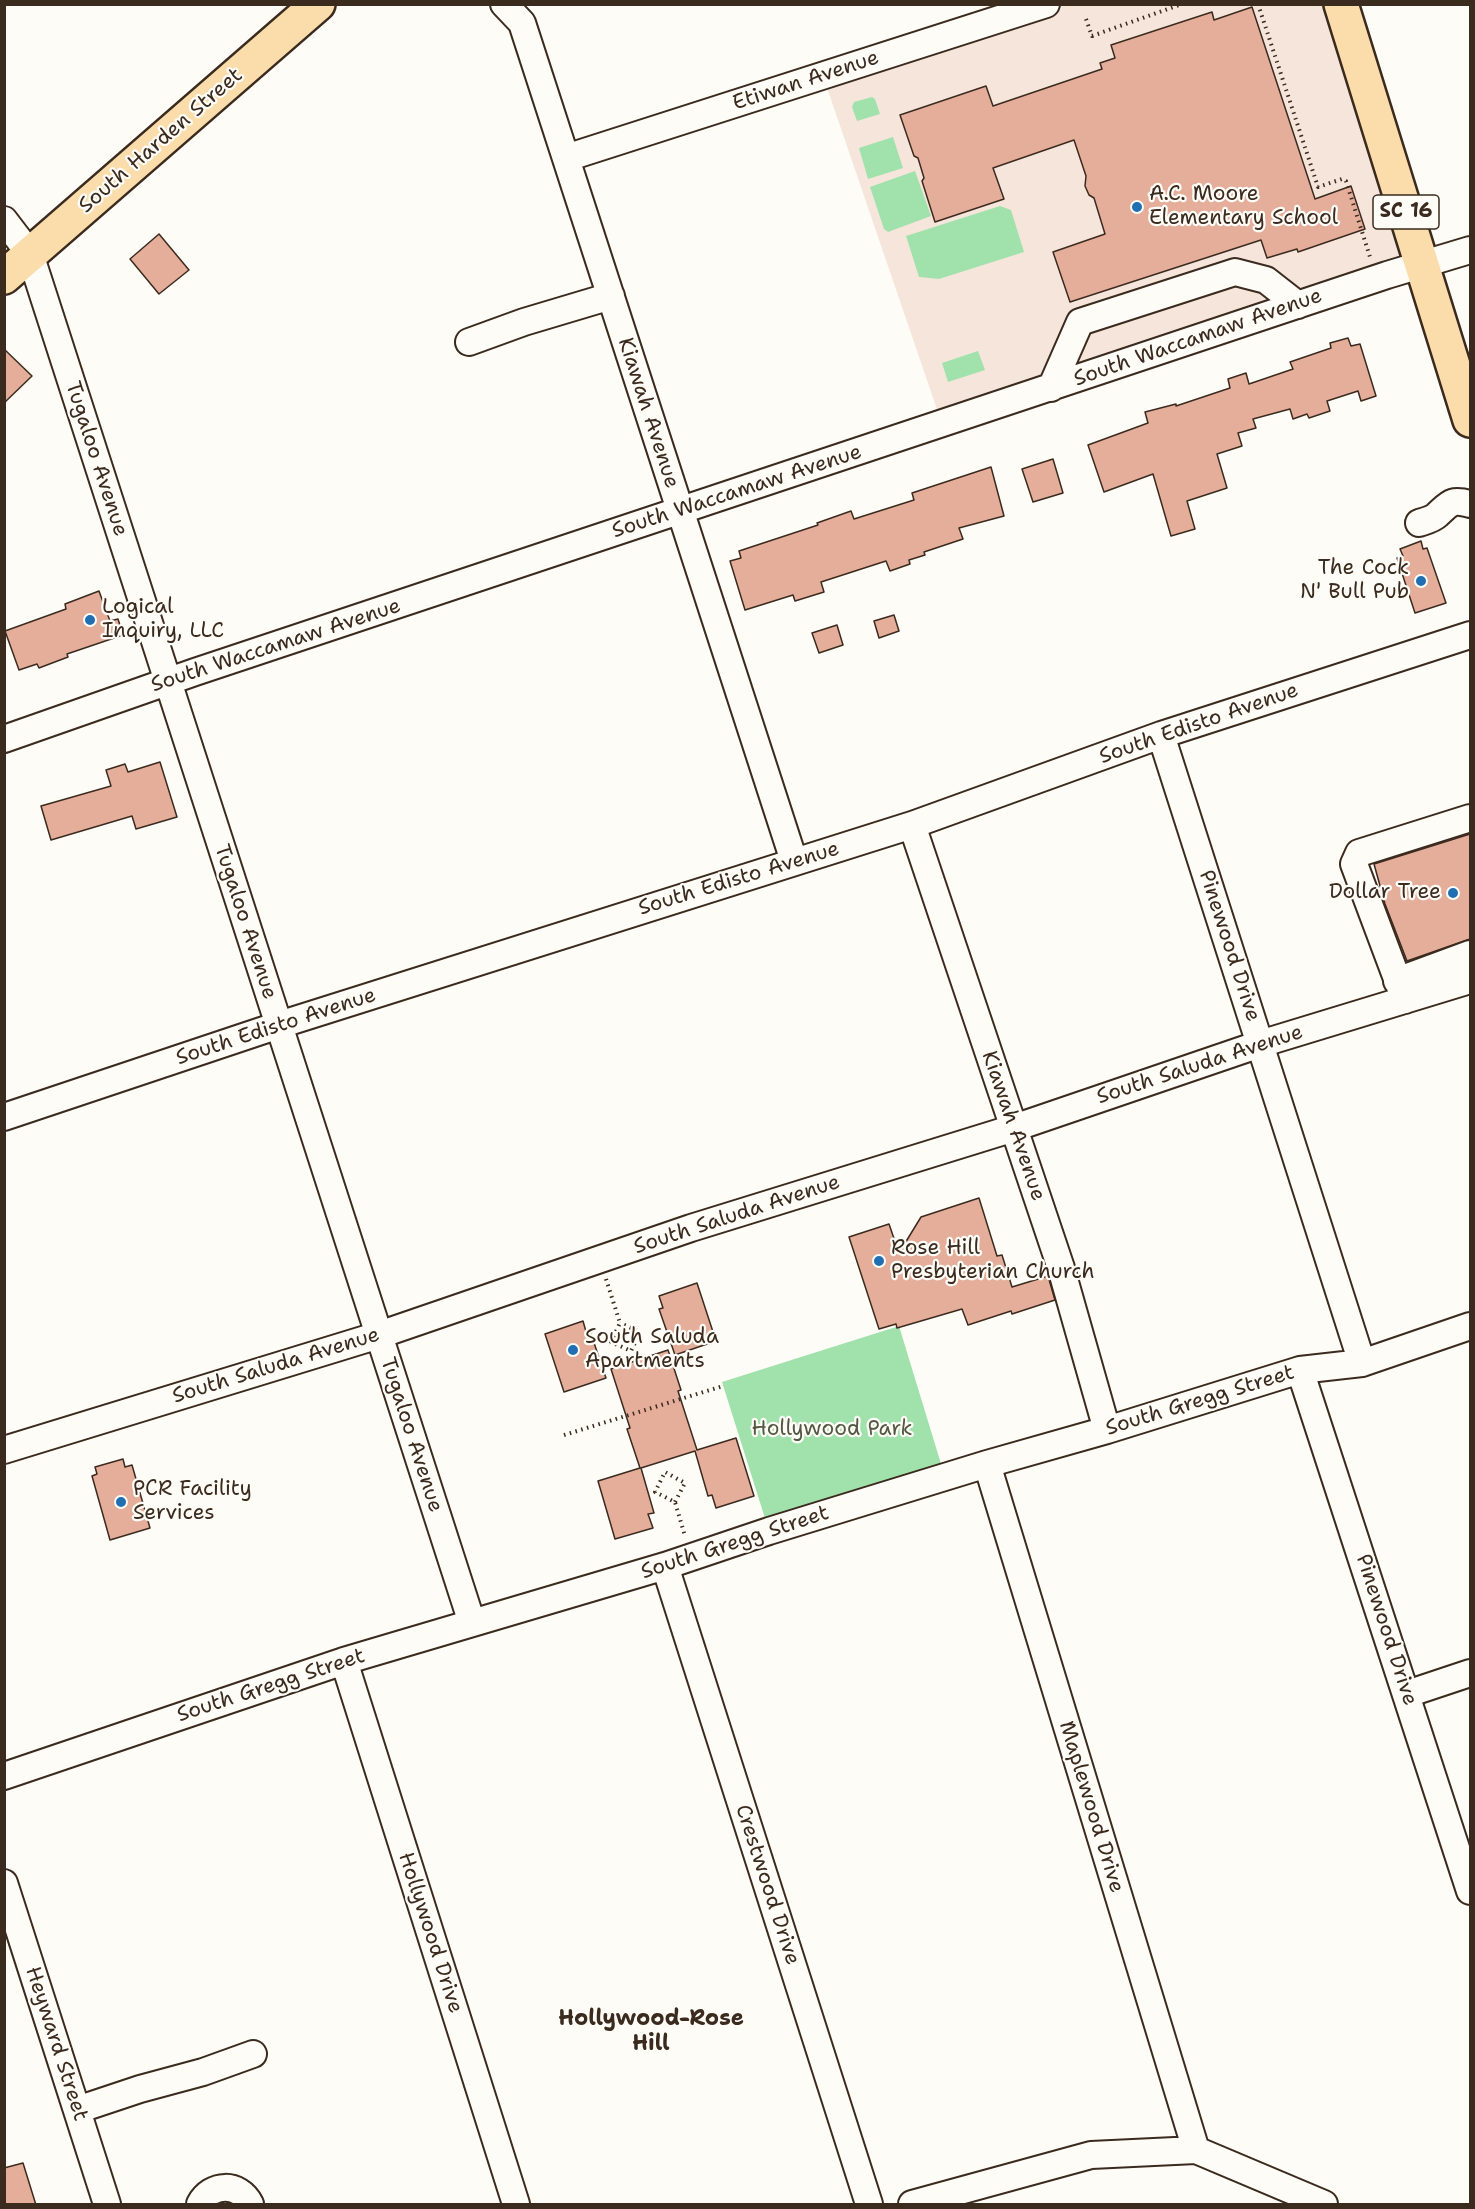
<!DOCTYPE html>
<html>
<head>
<meta charset="utf-8">
<style>
	body { margin:0 }
	#map { position:relative; width:1475px; height:2209px; overflow:hidden; background:#fdfcf7; font-family:"Shantell Sans",sans-serif }
	canvas { display:block }
	.frame { position:absolute; inset:0; border:6px solid #3b2a1e; pointer-events:none }
</style>
</head>
<body>
<div id="map">
<canvas width="1475" height="2209"></canvas>
<div class="frame"></div>
</div>
<script>
const ctx = document.querySelector('canvas').getContext('2d');
ctx.lineJoin = 'round';
function fill(path, color) { ctx.fillStyle = color; ctx.fill(path, 'evenodd'); }
function trace(path, color, width, dash) { ctx.strokeStyle = color; ctx.lineWidth = width; ctx.lineCap = dash ? 'butt' : 'round'; ctx.setLineDash(dash || []); ctx.stroke(path); }
function write(font, color, halo, rows, align = 'center') {
  ctx.font = font + ' "Shantell Sans",sans-serif'; ctx.lineWidth = 4.5; ctx.setLineDash([]); ctx.textBaseline = 'middle'; ctx.strokeStyle = halo; ctx.fillStyle = color; for (const [text, x, y, turn = 0] of rows) {
    ctx.save(); ctx.translate(x, y); ctx.rotate((+turn || 0) * Math.PI / 180); ctx.textAlign = isNaN(turn) ? turn : align; if (halo) ctx.strokeText(text, 0, 0); ctx.fillText(text, 0, 0); ctx.restore();
  }
}
fill(new Path2D(`
	M1046 5H1341L1423 263 942 424 823 76Z`), '#f6e5db');
fill(new Path2D(`
	M872 97 875 99 880 114 857 121 852 107 854 102Z
	M893 137 903 168 868 179 859 148Z
	M915 171 931 216 888 232 884 229 870 187Z
	M1000 206 1011 210 1024 252 939 279 919 277 906 236Z
	M978 351 985 370 948 382 942 363Z
	M899 1326 945 1477 769 1531 722 1382Z`), '#a1e2ac');
const building = new Path2D(`
	M1252 7 1315 199 1351 186 1365 229 1298 252 1297 249 1267 258 1261 240 1070 302 1053 252 1105 234 1094 198 1089 195 1085 186 1086 176 1074 140 993 168 1004 199 935 222 922 181 924 178 918 158 914 156 900 115 986 86 993 106 1102 69 1100 63 1115 58 1111 45 1212 12 1214 20Z
	M159 234 189 270 159 294 130 259Z
	M1348 338 1351 346 1360 344 1376 396 1361 401 1358 391 1327 401 1330 411 1309 418 1307 414 1293 419 1290 409 1253 419 1256 428 1238 433 1242 446 1217 454 1227 488 1187 501 1195 529 1171 536 1153 474 1104 492 1088 445 1148 423 1145 412 1176 404V406L1230 388 1228 379 1246 373 1249 384 1293 369 1290 362 1331 348 1330 343Z
	M4 349 32 376 4 403Z
	M1053 459 1063 493 1033 502 1022 469Z
	M991 467 1004 516 959 528 963 539 924 552 925 555 909 560 910 564 890 571 886 561 821 582 824 592 795 601 793 595 745 610 730 561 741 558 739 551 818 525 817 523 851 511 854 519 914 500 912 493Z
	M1421 541 1423 549 1427 548 1446 603 1415 613 1397 558 1403 556 1400 549Z
	M99 591 110 621 118 619 123 635 67 654 68 657 39 668 37 664 19 670 5 631 66 609 65 604Z
	M894 615 899 631 879 638 874 621Z
	M837 625 843 645 819 653 812 633Z
	M160 762 177 817 136 829 132 816 51 840 41 806 111 786 106 770 125 764 128 772Z
	M1470 834V939L1407 961 1385 904 1374 864Z
	M979 1198 997 1256 1002 1255 1012 1287 1048 1276 1055 1300 1012 1314 1011 1311 968 1325 962 1309 897 1328 896 1324 879 1329 849 1237 889 1224 899 1253 921 1217Z
	M697 1283 716 1341 675 1355 659 1309 663 1308 659 1296Z
	M583 1321 587 1335 591 1334 606 1378 564 1392 545 1334Z
	M668 1350 681 1390 678 1391 697 1450 736 1438 754 1496 716 1508 712 1495 708 1496 695 1451 641 1468 654 1513 648 1514 653 1528 615 1539 598 1481 640 1468 627 1429 630 1428 611 1369Z
	M123 1459 125 1467 132 1465 150 1528 110 1540 92 1476 97 1474 95 1467Z
	M23 2163 36 2205H4V2168Z`);
fill(building, '#e5ae9b');
trace(building, '#3b2a1e', 1.5);
const minor = new Path2D(`
	M504 4 522 23 794 861
	M566 158 1046 4
	M4 220 30 254 472 1623
	M469 342 524 322 611 296
	M1051 388 1080 322 1235 272 1266 280 1298 305
	M1419 523C1425 521 1433 519 1437 515 1450 503 1451 499 1470 504
	M1161 735 1362 1363
	M4 739 195 672 1387 275 1470 250
	M912 825 1061 1268 1107 1430
	M1397 981 1470 954
	M1405 1000 1354 864 1359 853 1470 818
	M4 1117 279 1025 912 825 1161 735 1470 635
	M1300 1370 1470 1891
	M4 1450 379 1335 691 1228 1014 1128 1260 1044 1470 980
	M987 1464 1196 2150
	M665 1566 869 2204
	M344 1661 516 2204
	M1407 1694 1470 1673
	M4 1776 344 1661 665 1566 769 1531 987 1464 1107 1430 1300 1370 1362 1363 1470 1326
	M4 1883 107 2204
	M77 2110 140 2089 203 2072 253 2054
	M200 2204C211 2183 239 2182 250 2204
	M912 2204 1091 2155 1196 2150 1324 2204`);
const major = new Path2D(`
	M1341 4 1470 420
	M4 277 318 4`);
trace(minor, '#3b2a1e', 30);
trace(major, '#3b2a1e', 38);
trace(new Path2D(`
	M1258 4 1318 187 1342 179 1346 181 1370 257
	M1086 19 1092 36 1182 4
	M606 1279 620 1323 611 1342 631 1351 640 1332 620 1323
	M564 1435 723 1386
	M675 1502 685 1483 665 1472 655 1492 675 1502 685 1536`), '#3b2a1e', 4, [1.5, 4.5]);
trace(minor, '#fdfcf7', 26);
trace(major, '#fbddab', 33);
for (const [x, y, r, color] of [
	[1137,207,6,"#1f6fb2"],
	[1421,581,6,"#1f6fb2"],
	[90,620,6,"#1f6fb2"],
	[1453,893,6,"#1f6fb2"],
	[879,1261,6,"#1f6fb2"],
	[573,1350,6,"#1f6fb2"],
	[121,1502,6,"#1f6fb2"]
]) { const dot = new Path2D(); dot.arc(x, y, r, 0, 2 * Math.PI); ctx.fillStyle = color; ctx.fill(dot); trace(dot, '#fdfcf7', 2); }
for (const [x, y, w] of [
	[1406,212,66]
]) { const box = new Path2D(); box.roundRect(x - w / 2, y - 17, w, 34, 4.5); ctx.fillStyle = '#fdfcf7'; ctx.fill(box); trace(box, '#3b2a1e', 1.5); }
write('bold 20px', '#3b2a1e', null, [
	["SC 16",1406,212]
]);
write('21px', '#3b2a1e', '#fdfcf7', [
	["Etiwan Avenue",806,81,-18],
	["South Harden Street",161,141,-41],
	["South Waccamaw Avenue",1198,338,-19],
	["Kiawah Avenue",648,413,72],
	["Tugaloo Avenue",96,459,72],
	["South Waccamaw Avenue",737,492,-18],
	["South Waccamaw Avenue",276,646,-18],
	["South Edisto Avenue",1199,724,-19],
	["South Edisto Avenue",739,879,-17],
	["Tugaloo Avenue",245,922,72],
	["Pinewood Drive",1229,946,72],
	["South Edisto Avenue",276,1027,-18],
	["South Saluda Avenue",1200,1065,-18],
	["Kiawah Avenue",1013,1126,71],
	["South Saluda Avenue",737,1215,-18],
	["South Saluda Avenue",276,1366,-17],
	["South Gregg Street",1200,1401,-17],
	["Tugaloo Avenue",411,1435,72],
	["South Gregg Street",735,1543,-18],
	["Pinewood Drive",1386,1630,72],
	["South Gregg Street",271,1686,-18],
	["Maplewood Drive",1091,1807,73],
	["Crestwood Drive",767,1885,72],
	["Hollywood Drive",430,1933,72],
	["Heyward Street",56,2044,72]
]);
write('21px', '#3b2a1e', '#fdfcf7', [
	["A.C. Moore",1149,195],
	["Elementary School",1149,219],
	["The Cock",1409,569,"right"],
	["N' Bull Pub",1409,593,"right"],
	["Logical",102,608],
	["Inquiry, LLC",102,632],
	["Dollar Tree",1441,893,"right"],
	["Rose Hill",891,1249],
	["Presbyterian Church",891,1273],
	["South Saluda",585,1338],
	["Apartments",585,1362],
	["PCR Facility",133,1490],
	["Services",133,1514]
], 'left');
write('21px', '#545842', '#fdfcf7', [
	["Hollywood Park",832,1430]
]);
write('bold 22px', '#3b2a1e', '#fdfcf7', [
	["Hollywood-Rose",651,2019],
	["Hill",651,2044]
]);
</script>
</body>
</html>
